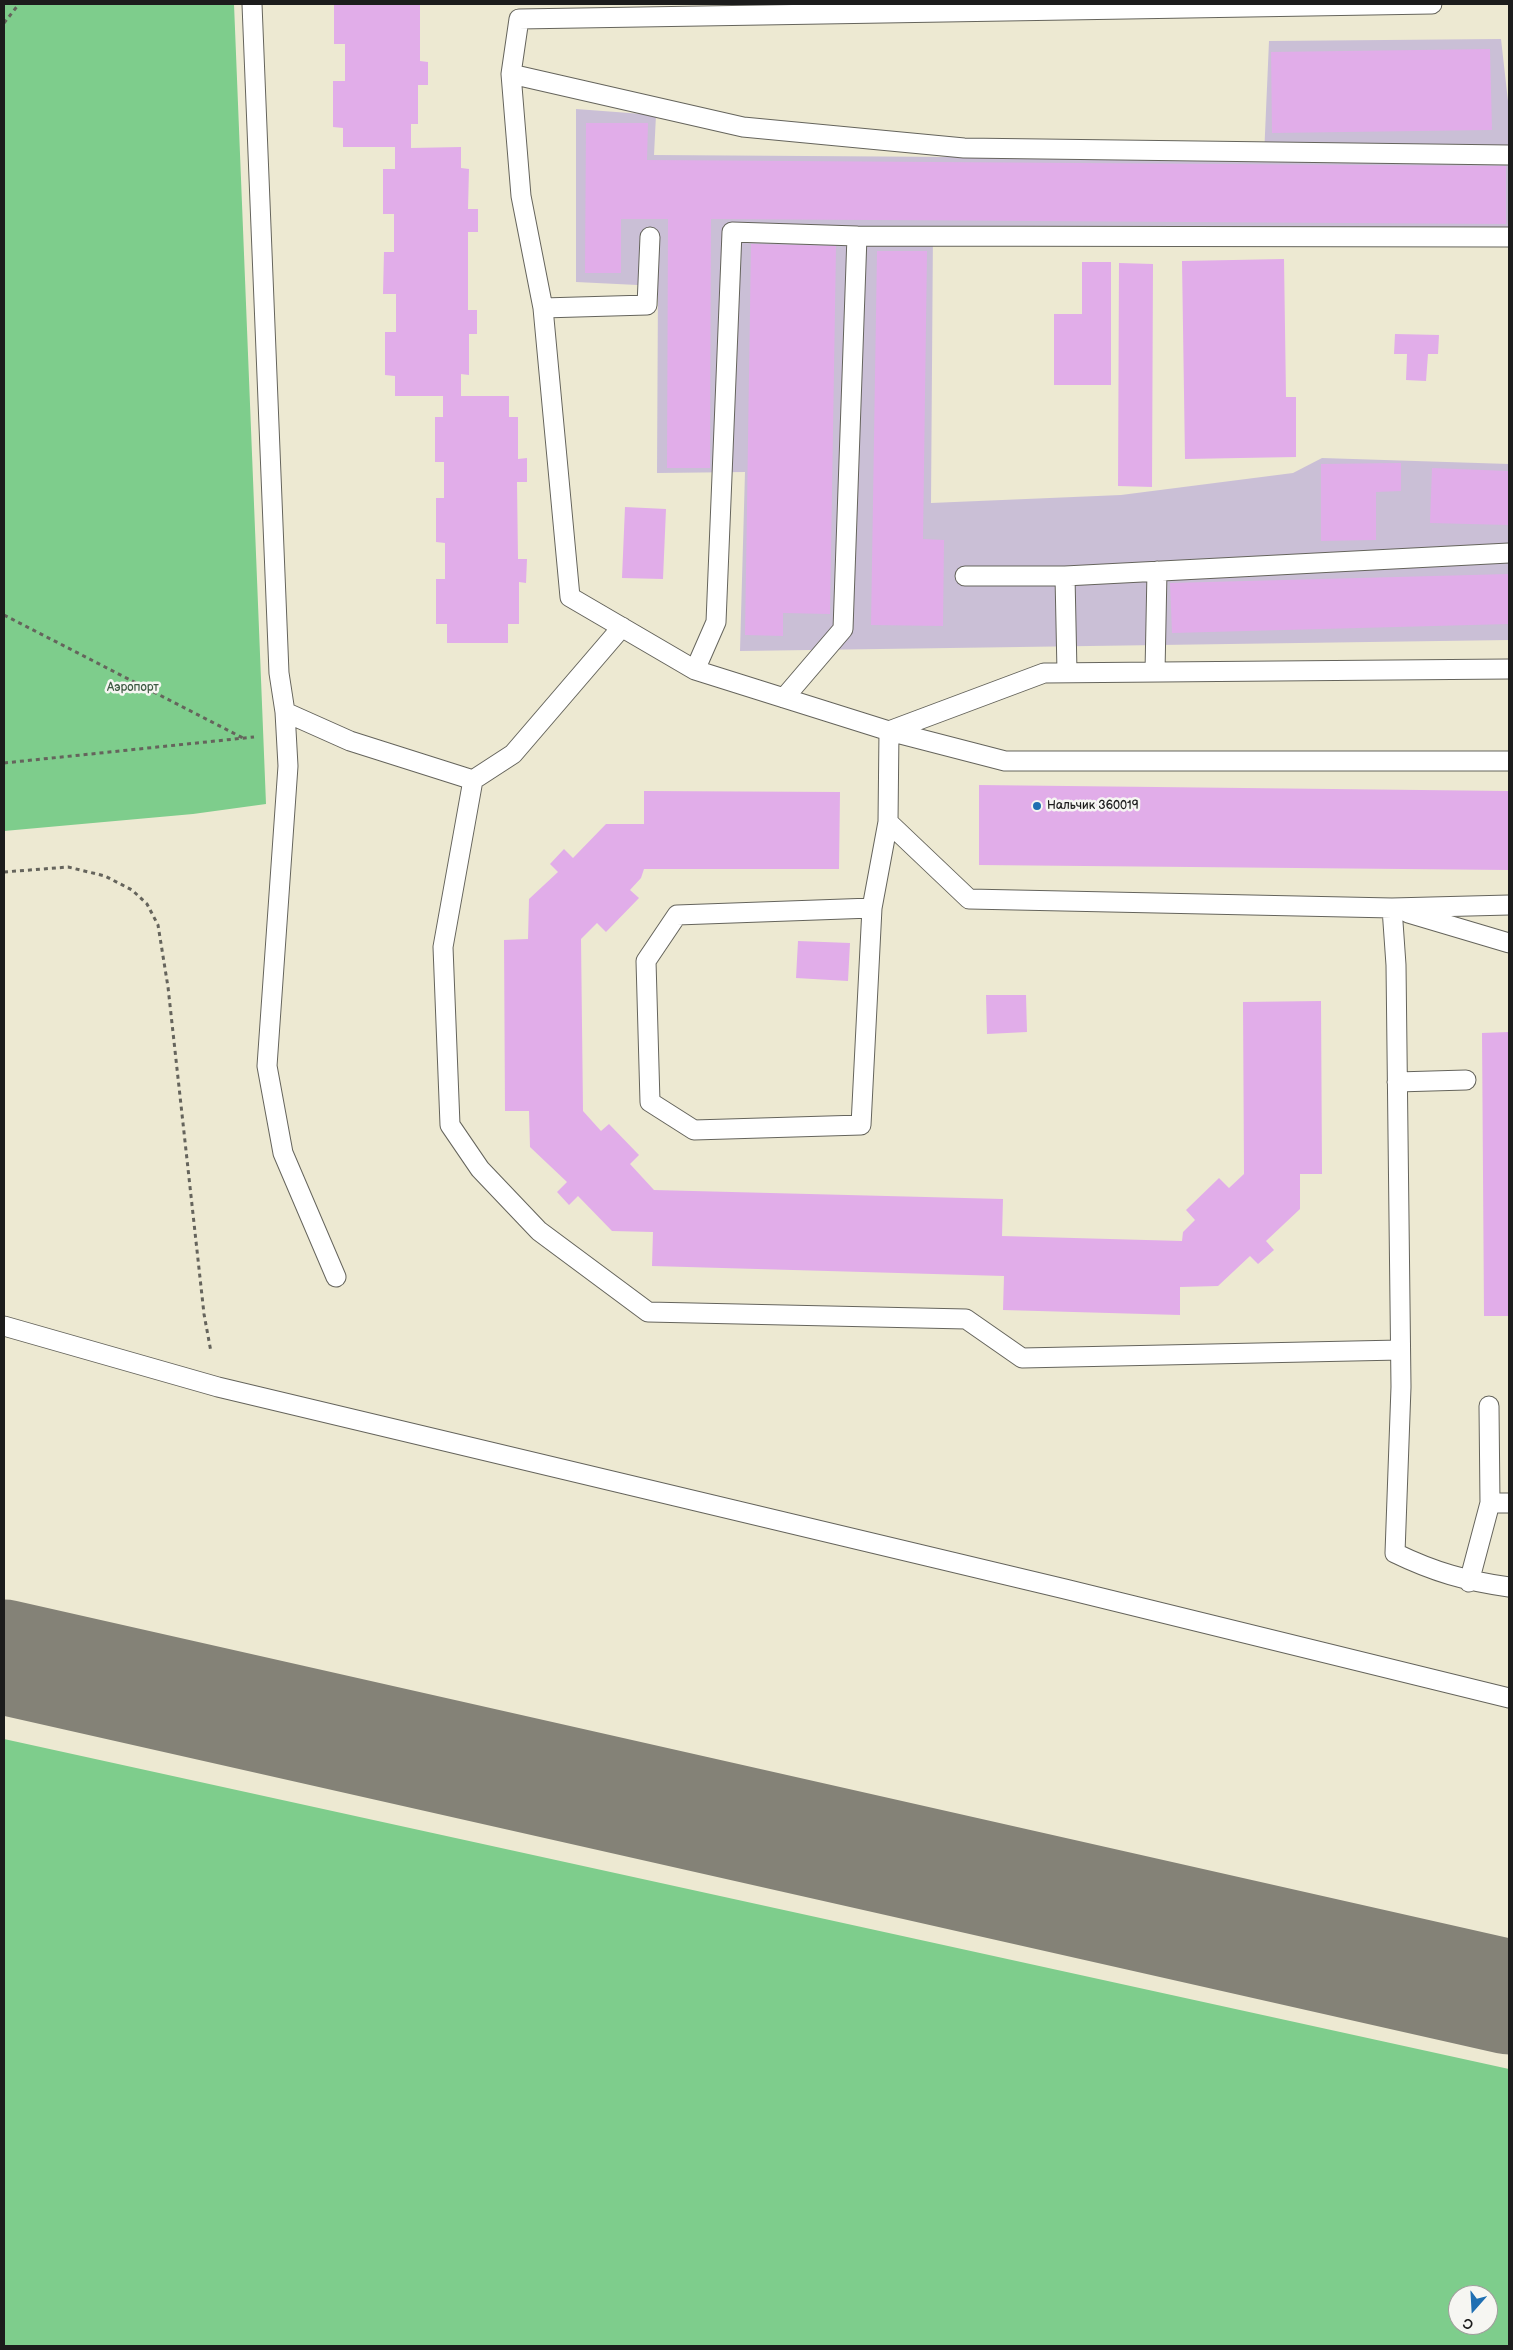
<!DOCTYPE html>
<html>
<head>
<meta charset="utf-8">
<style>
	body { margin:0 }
	#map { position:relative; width:1513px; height:2350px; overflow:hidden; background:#ede9d2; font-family:"Balsamiq Sans",sans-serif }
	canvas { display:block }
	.frame { position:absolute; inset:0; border:5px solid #1c1c1c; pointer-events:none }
	.north { position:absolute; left:1448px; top:2285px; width:50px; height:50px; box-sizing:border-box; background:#f6f6f2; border:1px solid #9f9f9c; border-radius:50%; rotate:199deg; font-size:14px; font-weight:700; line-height:20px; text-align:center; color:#1c1c1c }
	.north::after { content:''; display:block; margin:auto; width:18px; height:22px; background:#1f6fb2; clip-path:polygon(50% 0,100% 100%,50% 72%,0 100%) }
</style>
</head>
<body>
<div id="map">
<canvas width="1513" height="2350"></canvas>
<div class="frame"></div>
<div class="north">С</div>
</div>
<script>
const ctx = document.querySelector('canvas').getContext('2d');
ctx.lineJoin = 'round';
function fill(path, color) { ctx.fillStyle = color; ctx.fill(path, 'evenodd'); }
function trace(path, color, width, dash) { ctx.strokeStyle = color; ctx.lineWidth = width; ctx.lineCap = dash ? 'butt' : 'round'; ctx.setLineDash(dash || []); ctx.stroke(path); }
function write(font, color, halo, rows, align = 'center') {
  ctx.font = font + ' "Balsamiq Sans",sans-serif'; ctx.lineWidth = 5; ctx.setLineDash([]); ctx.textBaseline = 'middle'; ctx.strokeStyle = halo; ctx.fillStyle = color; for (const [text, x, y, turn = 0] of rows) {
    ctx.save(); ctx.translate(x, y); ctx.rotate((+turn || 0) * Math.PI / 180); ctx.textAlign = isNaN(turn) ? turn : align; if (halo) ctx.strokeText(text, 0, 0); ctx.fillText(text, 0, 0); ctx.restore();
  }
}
fill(new Path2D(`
	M1501 39 1509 110V229L933 228 931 503 1121 495 1293 473 1322 458 1509 464V640L740 651 745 472 657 473 658 286 576 282V109L656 115 654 155 1108 158 1264 157 1269 41Z`), '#cabfd6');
fill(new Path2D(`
	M4 4H234L266 804 193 814 4 831Z
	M4 1739 1509 2069V2346H4ZM1458 2295H1488V2325H1458Z`), '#7ecd8c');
trace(new Path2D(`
	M4 1657 1509 1997`), '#848277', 115);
fill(new Path2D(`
	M334 4H420V61L428 62V85H418V124H411V148L461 147V168L469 169 468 209H478V232H468V310H477V334H469V375L461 374V396H509V417H518V459L527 458V482H517L518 559H527L526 583 519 582V624H508V643H447V624H436V579H445V543L436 542V498H444V462H435V417H443V396H395V376L385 375V332H396V294H383L384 252H394V214H383V169H395V147H343V128L333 127V81H345V44H334Z
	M1490 49 1492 130 1272 133 1271 52Z
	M586 123H648L647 160 1506 166V224L711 219 710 468H667L668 219H621V273H585Z
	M751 244 836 246 830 614 783 613V636L745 635Z
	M877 251H927L923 539 944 540 943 626 871 625Z
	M1284 259 1286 397H1296V457L1185 459 1182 261Z
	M1082 262H1111V385H1054V314H1082Z
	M1119 263 1153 264 1152 487 1118 486Z
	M1395 334 1439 335 1438 354H1428L1426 381 1406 380 1407 354H1394Z
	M1401 463V491L1376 492V540L1321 541V464Z
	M1432 468 1509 471V525L1430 523Z
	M625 507 666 509 663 579 622 578Z
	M1509 574V624L1172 633 1170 583Z
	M979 785 1509 791V870L979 865Z
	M644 791 840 792 839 869H644L641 878 630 890 639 898 606 932 597 923 581 939 583 1111 601 1131 609 1124 639 1155 630 1164 654 1190 1003 1199 1002 1236 1182 1241 1183 1232 1195 1220 1186 1210 1219 1178 1229 1188 1244 1174 1243 1002 1321 1001 1322 1174H1300V1209L1266 1241 1274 1250 1258 1264 1250 1256 1218 1286 1180 1287V1315L1003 1310 1004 1276 652 1266 653 1232 612 1231 578 1196 569 1205 557 1192 567 1182 530 1147 529 1111H505L504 940 528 939 529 899 558 872 550 864 564 849 573 858 606 824H644Z
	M798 941 850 943 848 981 796 978Z
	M986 995H1026L1027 1032 987 1034Z
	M1509 1032V1316H1484L1482 1033Z`), '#e1ade9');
const lane = new Path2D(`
	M252 4 279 673 285 712 350 741 473 780 513 754 622 627
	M511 74 519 19 1432 4
	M1509 155 964 148 743 127 511 74 521 196 543 308 570 597 695 670 889 731 1044 673 1509 669
	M543 308 647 305 650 237
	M965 576H1065
	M695 670 716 622 732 232 857 236
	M1067 672 1065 576 1509 553
	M1155 672 1157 571
	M784 698 843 629 857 236 1509 237
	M285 712 288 766 267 1066 283 1153 336 1277
	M1509 761H1005L889 731 888 822 969 899 1392 908 1509 905
	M473 780 443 947 450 1125 480 1169 539 1231 648 1312 966 1319 1022 1358 1400 1350
	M872 908 861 1125 694 1130 650 1102 646 961 677 915 872 908 888 822
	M1392 908 1396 965 1401 1387 1395 1553C1434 1572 1466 1581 1509 1587
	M1408 913 1509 943
	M1397 1082 1466 1080
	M4 1326 218 1387 1065 1589 1509 1698
	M1489 1406 1490 1503
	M1469 1582 1490 1503H1509`);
trace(lane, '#65645c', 21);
trace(new Path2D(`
	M4 23 19 4
	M4 615 243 738
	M4 763 254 737
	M4 872 68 867 105 876 132 890 147 904 158 925 168 987 204 1314 211 1352`), '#65645c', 3, [4, 4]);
trace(lane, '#fff', 19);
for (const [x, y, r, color] of [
	[1037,806,5,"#1f6fb2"]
]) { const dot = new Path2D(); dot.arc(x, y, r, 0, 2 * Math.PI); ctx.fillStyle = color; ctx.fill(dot); trace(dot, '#f6f6f2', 2); }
write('12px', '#3e5a43', '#f6f6f2', [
	["Аэропорт",133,688]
]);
write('12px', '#1c1c1c', '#f6f6f2', [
	["Нальчик 360019",1047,806]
], 'left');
</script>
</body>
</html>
